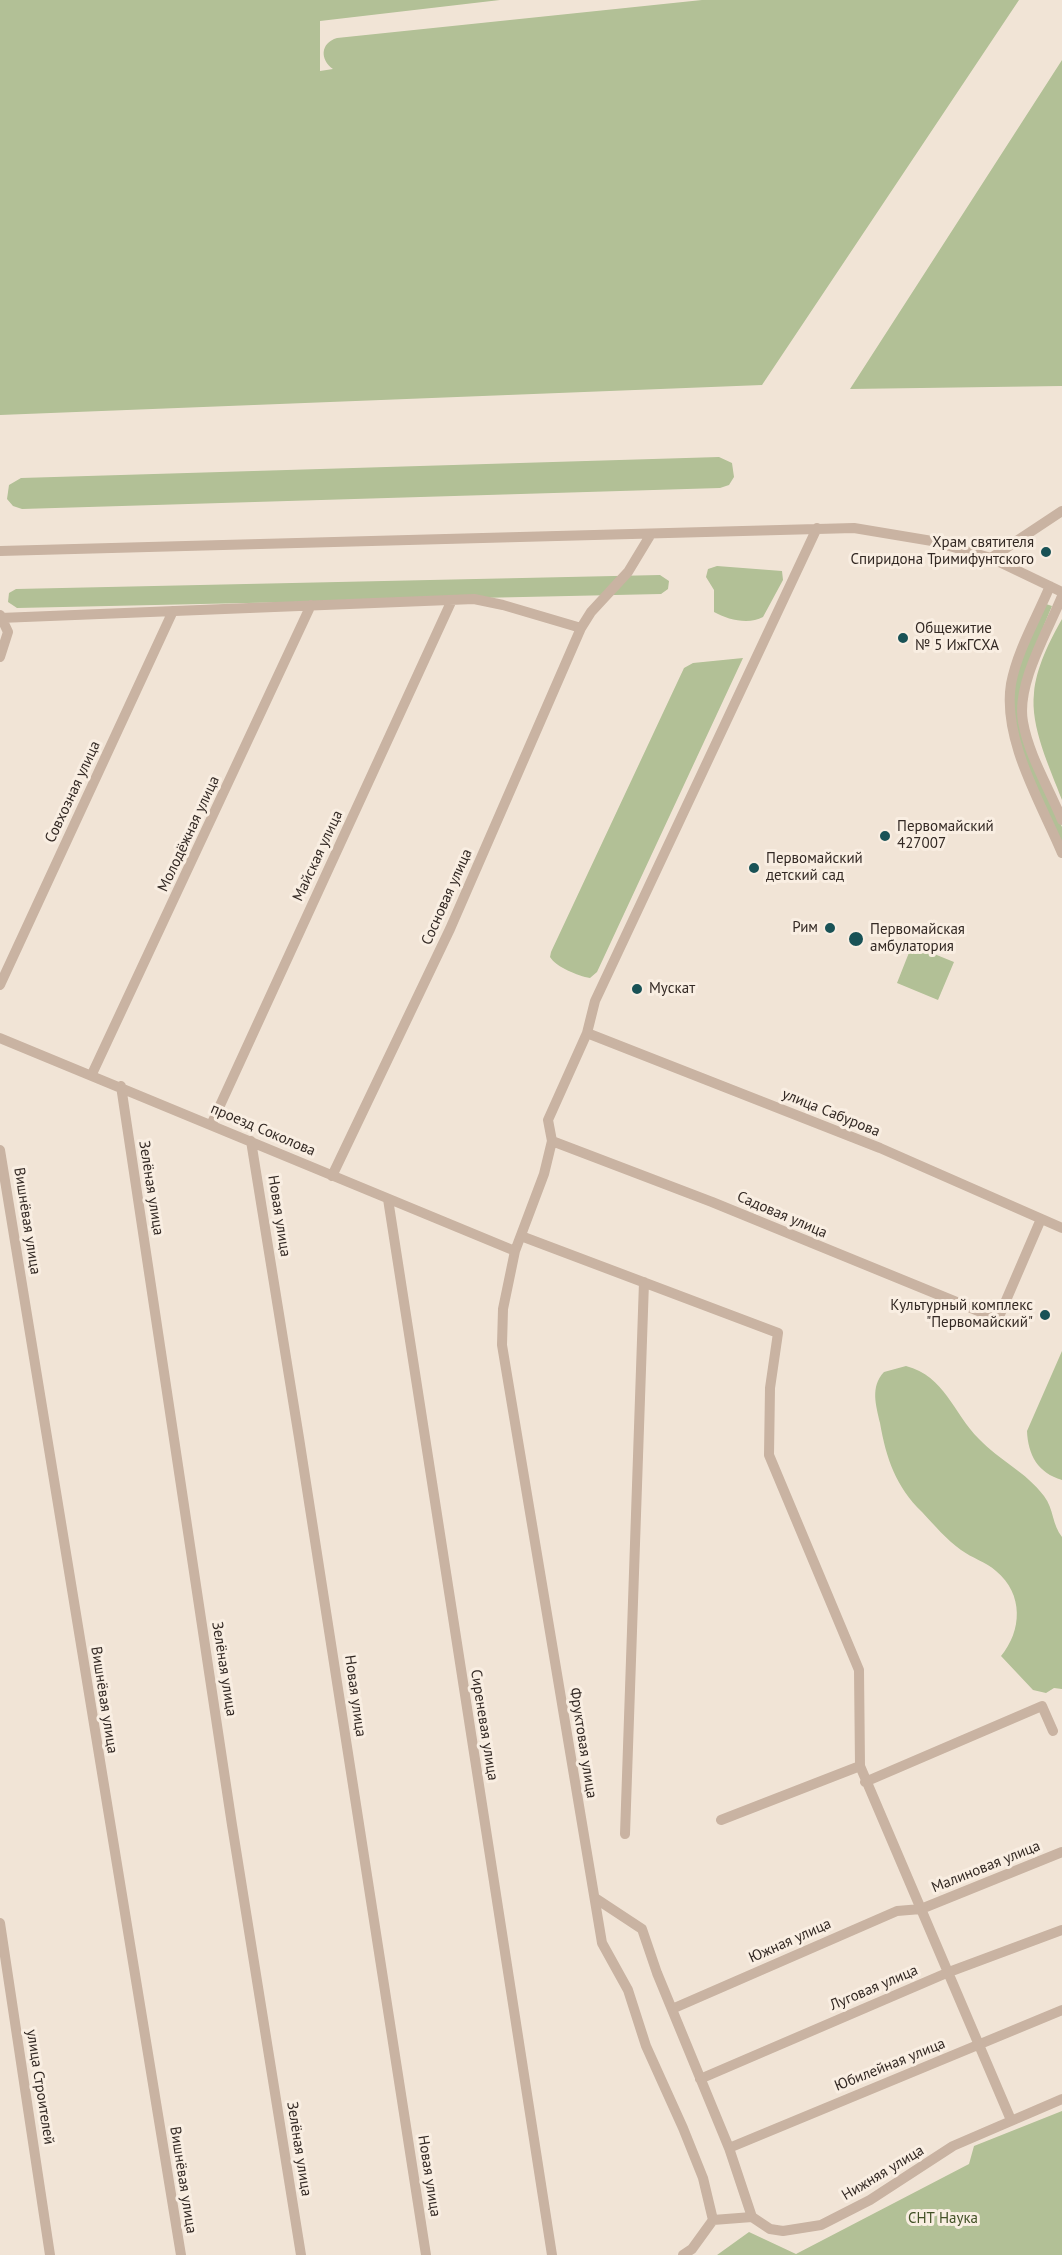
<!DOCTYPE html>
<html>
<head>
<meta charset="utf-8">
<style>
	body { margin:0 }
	canvas { display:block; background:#f1e4d6 }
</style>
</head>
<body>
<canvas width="1062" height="2255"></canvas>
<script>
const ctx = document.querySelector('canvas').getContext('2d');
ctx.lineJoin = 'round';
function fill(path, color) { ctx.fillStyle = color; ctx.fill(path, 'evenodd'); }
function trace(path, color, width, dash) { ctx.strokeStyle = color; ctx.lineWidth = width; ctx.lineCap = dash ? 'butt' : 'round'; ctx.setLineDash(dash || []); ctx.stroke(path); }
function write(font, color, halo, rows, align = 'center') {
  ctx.font = font + ' "PT Sans",sans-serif'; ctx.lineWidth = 6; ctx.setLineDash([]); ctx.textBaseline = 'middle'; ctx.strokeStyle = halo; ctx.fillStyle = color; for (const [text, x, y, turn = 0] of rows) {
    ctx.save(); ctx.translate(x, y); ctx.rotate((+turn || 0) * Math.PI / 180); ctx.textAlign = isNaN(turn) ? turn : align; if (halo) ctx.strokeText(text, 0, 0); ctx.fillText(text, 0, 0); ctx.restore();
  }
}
fill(new Path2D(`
	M0 0H500L320 21V71L333 69C320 60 320 43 337 38L702 0H1019L762 385 0 415Z
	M1062 60V386L850 389Z
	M719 457 732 463 734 477 729 485 720 488 22 509 13 506 7 499 9 485 21 478Z
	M717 566 782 571 783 580 763 617C749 625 728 620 714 612V590L706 577 708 569Z
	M660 575 669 581 668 589 661 594 17 608 8 602 9 593 16 589Z
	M1046 604 1052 606 1027 666 1025 741 1062 827V844C1045 803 1011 745 1013 700 1014 667 1034 634 1046 604Z
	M1062 619V800C1050 768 1030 727 1034 693 1036 668 1050 640 1062 619Z
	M743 658 597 972 590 978C578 976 556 967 550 957L551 952 684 668 693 663Z
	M912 945 954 962 938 1000 897 983Z
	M1062 1351V1480C1038 1473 1028 1455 1027 1431Z
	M906 1366C945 1376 953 1413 979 1439 999 1460 1026 1472 1044 1496 1054 1509 1052 1525 1062 1537V1689L1054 1688 1046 1693 1033 1690 1001 1656C1022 1631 1024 1594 996 1571 986 1562 972 1558 961 1550 947 1540 934 1525 922 1512 896 1487 886 1458 880 1423 876 1405 870 1387 884 1372Z
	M1062 2111V2255H717L749 2232 796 2254 969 2164 974 2146Z`), '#b2c096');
trace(new Path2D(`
	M0 551 854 528 932 541 991 558 1062 592
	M991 558 1062 511
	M1050 586C1037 617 1017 651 1011 684 1002 739 1041 803 1062 853
	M1062 596C1048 631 1016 684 1023 722 1029 756 1049 788 1062 820
	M0 615 8 632 0 657
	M0 618 474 599 503 605 581 628
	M0 985 173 611
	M587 1033 880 1148 1062 1228
	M0 1038 515 1251
	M92 1074 311 605
	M121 1086 232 1825 301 2255
	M211 1125 452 600
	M251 1141C312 1512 369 1884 426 2255
	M552 1141 712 1202 998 1319 1041 1219
	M0 1150 181 2255
	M332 1176 450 929 581 628 591 612 628 572 651 534
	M388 1199 552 2255
	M521 1236 778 1333 770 1388 769 1455 859 1670 860 1766 1011 2120
	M865 1782 1042 1706 1053 1731
	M721 1820 860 1766
	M625 1834 644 1282
	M595 1898 642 1929 657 1973 729 2148 752 2217
	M0 1923 50 2255
	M672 2009 897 1911 921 1909 1062 1852
	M700 2079 949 1972 1062 1930
	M729 2148 1062 2010
	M713 2220 703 2178 683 2128 646 2046 628 1990 602 1943 502 1345 503 1309 515 1251 544 1174 552 1141 548 1120 587 1033 595 1001 817 528
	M713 2220 752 2217 770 2229 783 2231 821 2225 870 2200 953 2146 1062 2099
	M683 2255 692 2249 713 2220`), '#c9b3a2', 10);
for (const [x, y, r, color] of [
	[1046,552,6,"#195256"],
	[903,638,6,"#195256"],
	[885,836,6,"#195256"],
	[754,868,6,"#195256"],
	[830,928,6,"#195256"],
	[856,939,8,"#195256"],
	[637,989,6,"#195256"],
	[1045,1315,6,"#195256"]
]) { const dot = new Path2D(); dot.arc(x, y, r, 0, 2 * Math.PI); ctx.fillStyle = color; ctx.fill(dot); trace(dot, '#f9eee2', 2); }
write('15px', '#332924', '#f9eee2', [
	["Храм святителя",1034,543,"right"],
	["Спиридона Тримифунтского",1034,560,"right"],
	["Общежитие",915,629],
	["№ 5 ИжГСХА",915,646],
	["Первомайский",897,827],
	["427007",897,844],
	["Первомайский",766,859],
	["детский сад",766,876],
	["Рим",818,928,"right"],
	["Первомайская",870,930],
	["амбулатория",870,947],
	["Мускат",649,989],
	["Культурный комплекс",1033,1306,"right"],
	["\"Первомайский\"",1033,1323,"right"]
], 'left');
write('15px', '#332924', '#f9eee2', [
	["Совхозная улица",73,792,-65],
	["Молодёжная улица",189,834,-65],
	["Майская улица",318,856,-65],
	["Сосновая улица",447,897,-66],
	["улица Сабурова",831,1113,22],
	["проезд Соколова",263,1130,23],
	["Зелёная улица",151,1188,81],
	["Садовая улица",782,1215,23],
	["Новая улица",279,1216,81],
	["Вишнёвая улица",27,1221,81],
	["Зелёная улица",224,1669,81],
	["Новая улица",355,1696,82],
	["Вишнёвая улица",104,1700,81],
	["Сиреневая улица",484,1725,81],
	["Фруктовая улица",583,1743,81],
	["Малиновая улица",986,1867,-22],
	["Южная улица",790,1941,-24],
	["Луговая улица",874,1988,-23],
	["Юбилейная улица",890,2065,-22],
	["улица Строителей",40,2087,81],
	["Зелёная улица",299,2149,81],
	["Нижняя улица",883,2173,-31],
	["Новая улица",429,2176,81],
	["Вишнёвая улица",183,2180,81]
]);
write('15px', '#435227', '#f9eee2', [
	["СНТ Наука",943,2219]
]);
</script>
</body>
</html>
